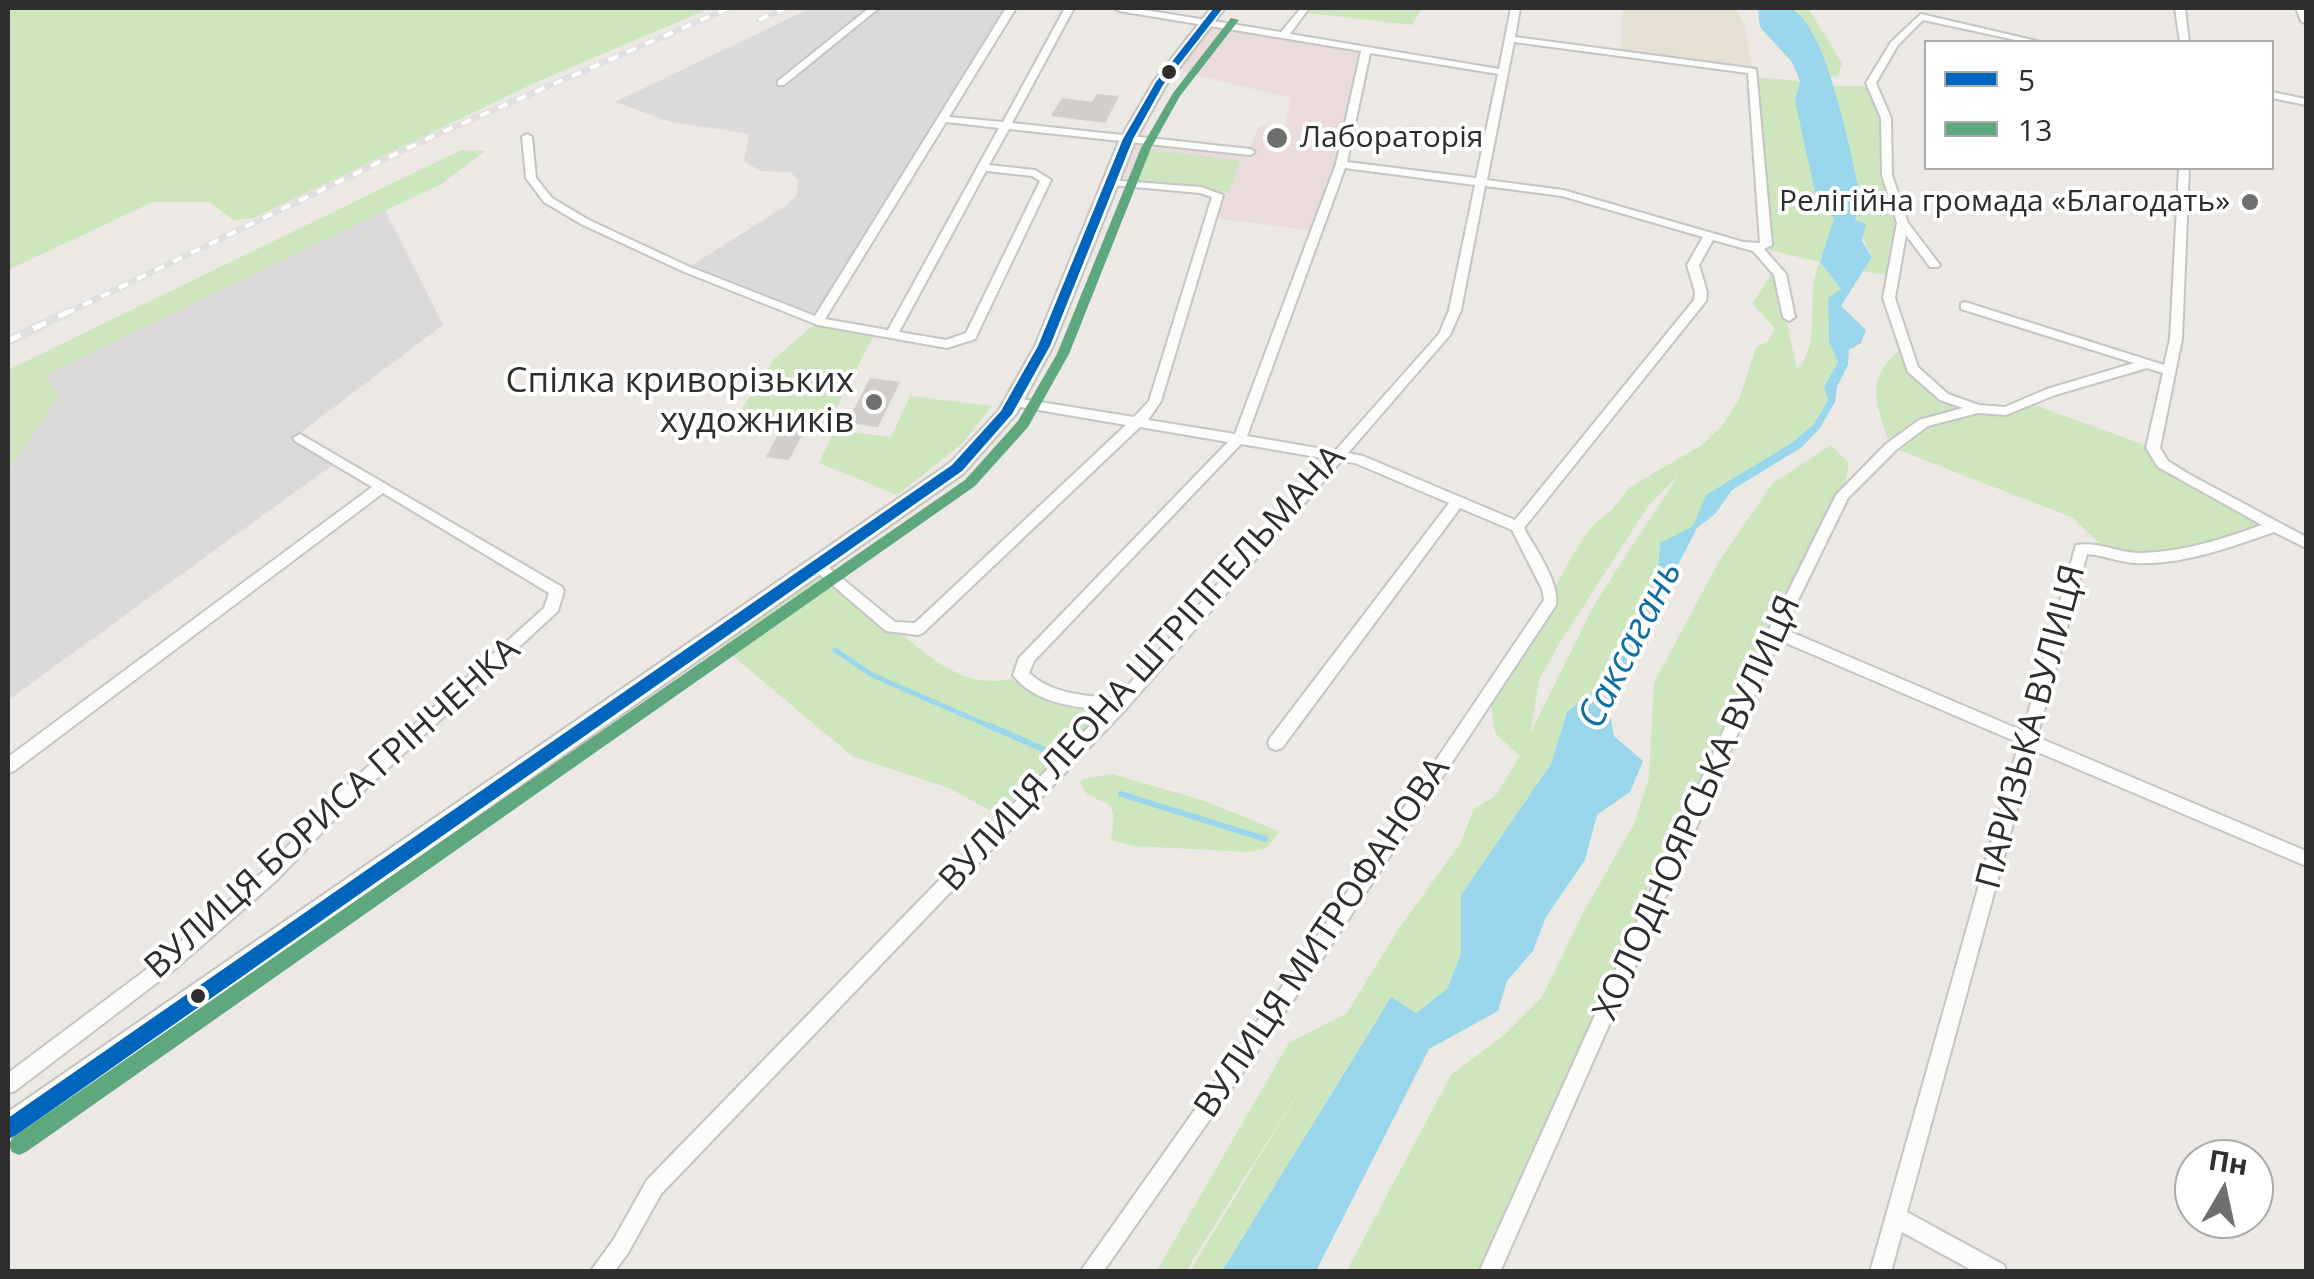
<!DOCTYPE html>
<html>
<head>
<meta charset="utf-8">
<style>
	body { margin:0 }
	#map { position:relative; width:2314px; height:1279px; overflow:hidden; background:#ece8e4; font-family:"Open Sans",sans-serif }
	canvas { display:block }
	.frame { position:absolute; inset:0; border:10px solid #2e2e2e; pointer-events:none }
	.legend { position:absolute; left:1924px; top:40px; width:350px; height:130px; box-sizing:border-box; background:#fff; border:2px solid #ababab; margin:0; padding:12px 18px; list-style:none; font-size:30px; color:#2e2e2e }
	.legend li { display:flex; align-items:center; gap:20px; height:50px }
	.legend b { width:50px; border:2px solid #ababab }
	.north { position:absolute; left:2174px; top:1139px; width:100px; height:100px; box-sizing:border-box; background:#fff; border:2px solid #ababab; border-radius:50%; rotate:9deg; font-size:28px; font-weight:700; line-height:40px; text-align:center; color:#2e2e2e }
	.north::after { content:''; display:block; margin:auto; width:35px; height:45px; background:#706f6e; clip-path:polygon(50% 0,100% 100%,50% 72%,0 100%) }
</style>
</head>
<body>
<div id="map">
<canvas width="2314" height="1279"></canvas>
<div class="frame"></div>
<ul class="legend">
<li><b style="height:12px;background:#0065bd"></b>5</li>
<li><b style="height:12px;background:#5fa87d"></b>13</li>
</ul>
<div class="north">Пн</div>
</div>
<script>
const ctx = document.querySelector('canvas').getContext('2d');
ctx.lineJoin = 'round';
function fill(path, color) { ctx.fillStyle = color; ctx.fill(path, 'evenodd'); }
function trace(path, color, width, dash) { ctx.strokeStyle = color; ctx.lineWidth = width; ctx.lineCap = dash ? 'butt' : 'round'; ctx.setLineDash(dash || []); ctx.stroke(path); }
function write(font, color, halo, rows, align = 'center') {
  ctx.font = font + ' "Open Sans",sans-serif'; ctx.lineWidth = 8; ctx.setLineDash([]); ctx.textBaseline = 'middle'; ctx.strokeStyle = halo; ctx.fillStyle = color; for (const [text, x, y, turn = 0] of rows) {
    ctx.save(); ctx.translate(x, y); ctx.rotate((+turn || 0) * Math.PI / 180); ctx.textAlign = isNaN(turn) ? turn : align; if (halo) ctx.strokeText(text, 0, 0); ctx.fillText(text, 0, 0); ctx.restore();
  }
}
fill(new Path2D(`
	M811 8H1011L818 321 686 269 785 206 796 196 799 180 790 172 760 171 744 161 749 134 668 121 615 102Z
	M385 210 443 325 300 433 338 461 8 700V470L59 397 45 375Z`), '#dcd9db');
fill(new Path2D(`
	M1623 8H1736L1744 24 1753 71 1620 53Z`), '#e6e0d3');
fill(new Path2D(`
	M1209 20 1366 49 1341 164 1318 231 1213 218 1216 193 1112 182 1128 139 1249 152 1259 126H1285L1291 98 1170 69Z`), '#e9dcdb');
fill(new Path2D(`
	M8 8H711L539 81 254 218 233 220 210 202H153L8 270Z
	M1313 8H1407L1421 10 1412 25 1308 13Z
	M1789 8H1808L1842 63 1838 77 1828 76C1821 47 1814 25 1789 8Z
	M1754 77 1800 81 1795 101 1834 218 1820 262 1841 289 1828 299 1829 342 1838 362 1824 385 1828 400 1814 424 1793 442 1707 495 1694 526 1660 543 1658 574 1598 687 1567 712 1551 764 1461 895V953L1446 990 1416 1013 1380 1014 1222 1271H1190L1314 1067 1186 1271 1156 1272 1289 1043 1347 1013 1399 928 1461 843 1473 810 1496 795 1520 756 1495 733 1491 705 1530 646 1542 603 1552 593 1573 554 1593 525 1611 511 1630 487 1702 445 1722 426 1739 400 1756 348 1768 341 1775 328 1752 304 1775 269 1797 369C1823 345 1804 292 1820 262L1756 247 1766 245ZM1678 476 1595 603 1530 734 1539 680 1559 644 1649 505Z
	M1832 86H1871L1883 107 1887 175 1903 223 1893 276 1862 271 1872 257 1855 220 1862 200Z
	M1148 149 1240 161 1229 192 1135 180Z
	M461 150 485 151 443 183 45 375 59 397 8 470V370Z
	M818 321 876 331 828 424 739 413 774 359Z
	M1902 349 1912 369 1944 397 1978 409 2006 411 2029 403 2153 448 2156 455 2272 527 2237 540 2139 558 2113 556 2073 518 1891 447C1877 406 1862 379 1902 349Z
	M910 396 992 406 962 444 897 495 819 463 834 430 891 437Z
	M1831 445 1849 463 1843 495 1489 1271 1346 1272 1451 1075 1503 1036 1542 997 1584 911 1634 824 1649 777 1654 683 1718 563 1772 484Z
	M817 566C844 587 874 606 898 630 930 660 974 695 1021 675L1032 687 1119 706 1009 821 949 788 852 756 714 640Z
	M1113 774 1208 802 1280 832 1265 849 1249 852 1134 846 1111 840 1114 818 1111 806 1087 794 1080 783 1082 779Z`), '#cee6be');
fill(new Path2D(`
	M1758 8C1767 7 1781 5 1789 8 1828 22 1851 161 1862 200L1855 220 1866 224 1862 241 1872 257 1841 306 1866 330 1861 343 1849 350 1848 365 1837 387 1835 402 1820 428 1802 447 1732 490 1715 514 1697 528 1662 596 1652 607 1643 649 1609 709 1614 736 1643 761 1630 792 1597 815 1585 860 1546 917 1533 951 1507 981 1498 1011 1429 1049 1316 1271H1222L1391 997 1416 1013 1447 989 1461 953V895L1551 764 1567 712 1598 687 1658 574 1660 543 1693 526 1706 495 1793 442 1814 424 1828 400 1824 386 1838 362 1829 342 1828 298 1841 289 1820 262 1834 218 1816 197 1795 101 1800 81 1792 62 1760 27Z`), '#99d6ec');
trace(new Path2D(`
	M835 650 872 675 996 729`), '#99d6ec', 5);
trace(new Path2D(`
	M990 726 1054 754
	M1121 794 1265 839`), '#99d6ec', 6);
fill(new Path2D(`
	M1097 94 1119 96 1105 123 1051 116 1062 98 1092 102Z
	M870 378 900 382 878 427 847 423Z
	M783 425 806 428 789 460 766 457Z`), '#d1cecb');
const street = new Path2D(`
	M869 8H879L784 85H778V81Z
	M1006 8H1016L949 117 1003 122 1065 8H1074L1012 123 1250 149 1255 152 1250 155 1009 129 989 165 1035 170 1051 180 975 339 947 348 818 325 682 271 581 224 544 202 526 178 522 137 527 134 532 137 536 178 552 198 589 220 690 267 815 316ZM946 122 999 128 888 330 825 319ZM986 171 1032 176 1040 181 966 333 946 340 899 332Z
	M1114 8H1132L1281 32 1301 8H1309L1290 34 1499 69 1511 8H1520L1515 37 1756 69 1772 245 1764 249 1786 274 1795 317 1789 321 1783 317 1774 275 1753 251 1713 240 1699 265 1707 292 1706 301 1524 528C1535 548 1560 583 1556 605L1322 959 1103 1272H1080L1310 947 1544 600 1542 589 1512 530 1460 508 1282 748 1276 750 1270 748 1268 743 1270 738 1449 503 1355 463 1341 461 1125 710 661 1194 628 1253 614 1272H590L614 1239 647 1180 1105 710C1073 707 1034 703 1013 675L1019 658 1228 442 1140 427 923 633 918 635 886 631 810 566 812 562H822L895 622 915 623 1126 425 1015 406 1010 405V399L1015 398 1134 417 1149 401 1212 197 1200 193 1112 185 1108 184V180L1201 187 1223 195 1161 401 1148 420 1235 434 1336 164 1361 51 1119 11ZM1514 42 1748 73 1760 243 1743 242 1563 190 1487 180ZM1370 53 1498 74 1476 178 1347 162ZM1345 168 1475 185 1449 310 1439 334 1335 451 1247 436ZM1485 186 1562 196 1703 237 1687 265 1695 292 1694 300 1515 520 1363 456 1348 453 1450 335 1461 310ZM1241 444 1328 459 1116 699C1085 695 1053 695 1029 673L1034 661Z
	M2175 8H2185L2189 42H2180Z
	M2296 8H2306V24L2301 21Z
	M1921 14 2041 42H2025L1923 20 1898 45 1876 83 1891 118 1892 175 1908 223 1940 265 1938 267H1930L1906 235 1895 298 1918 367 1948 394 1979 405 2005 407 2047 389 2134 363 1961 309V303L1965 302 2164 365 2170 339 2179 168H2189L2182 339 2160 448 2168 461 2187 473 2306 537V548L2274 532C2231 547 2180 566 2134 563 2118 562 2103 555 2087 554L2037 737 2306 851V866L2033 750 1907 1212 2004 1265 2007 1272H1975L1902 1232 1891 1272H1870L2019 743 1779 640 1500 1272H1479L1768 632 1836 495 1886 444 1919 420 1963 408 1940 400 1908 372 1883 298 1897 223 1882 175 1881 118 1866 83 1891 42ZM2147 368 2163 373 2146 448 2158 467 2262 525C2223 539 2180 553 2138 553 2117 552 2097 541 2076 545L2023 731 1784 629 1848 498 1896 450 1928 426 1978 413 2006 415 2055 395Z
	M2272 92 2306 99V105L2272 98Z
	M300 434 562 587 564 591 558 611 346 807 277 880 175 969 15 1091 8 1093V1073L163 957 265 870 334 797 544 608 549 593 383 493 14 771 8 773V757L372 487 295 441 293 438Z`);
const secondary = new Path2D(`
	M1211 8H1225L1166 85 1136 139 1053 346 1016 414 964 473 18 1139 8 1144V1112L950 463 999 410 1035 346 1120 139 1154 81Z`);
trace(street, '#c5c4c5', 4);
trace(secondary, '#c5c4c5', 4);
fill(street, '#fcfcfb');
fill(secondary, '#fcfcfb');
const railFar1 = new Path2D(`
	M759 20 786 8
	M65 314 431 137 729 8`);
const rail = new Path2D(`
	M8 341 70 311`);
trace(railFar1, '#dfdfe1', 6);
trace(rail, '#dfdfe1', 9);
trace(railFar1, '#fff', 4, [10]);
trace(rail, '#fff', 5, [14]);
fill(new Path2D(`
	M1214 8H1223L1163 85 1133 139 1050 346 1012 414 962 471 15 1136 8 1139V1118L952 465 1001 411 1038 346 1123 139 1156 82Z`), '#0065bd');
fill(new Path2D(`
	M1231 18 1239 20 1180 96 1151 148 1069 354 1028 427 975 486 26 1152 19 1155 12 1152 9 1145 12 1138 965 480 1018 421 1057 354 1141 148 1173 93Z`), '#5fa87d');
for (const [x, y, r, color] of [
	[1169,72,9,"#2e2e2e"],
	[1277,138,12,"#706f6e"],
	[2250,202,10,"#706f6e"],
	[874,402,10,"#706f6e"],
	[198,996,9,"#2e2e2e"]
]) { const dot = new Path2D(); dot.arc(x, y, r, 0, 2 * Math.PI); ctx.fillStyle = color; ctx.fill(dot); trace(dot, '#fff', 4); }
write('30px', '#2e2e2e', '#fff', [
	["Лабораторія",1300,138],
	["Релігійна громада «Благодать»",2230,202,"right"]
], 'left');
write('35px', '#2e2e2e', '#fff', [
	["Спілка криворізьких",854,382],
	["художників",854,422]
], 'right');
write('35px', '#2e2e2e', '#fff', [
	["ВУЛИЦЯ ЛЕОНА ШТРІППЕЛЬМАНА",1143,669,-48],
	["ПАРИЗЬКА ВУЛИЦЯ",2032,727,-75],
	["ХОЛОДНОЯРСЬКА ВУЛИЦЯ",1698,808,-66],
	["ВУЛИЦЯ БОРИСА ГРІНЧЕНКА",333,809,-42],
	["ВУЛИЦЯ МИТРОФАНОВА",1323,938,-56]
]);
write('italic 38px', '#0d6fa3', '#fff', [
	["Саксагань",1631,645,-63]
]);
</script>
</body>
</html>
